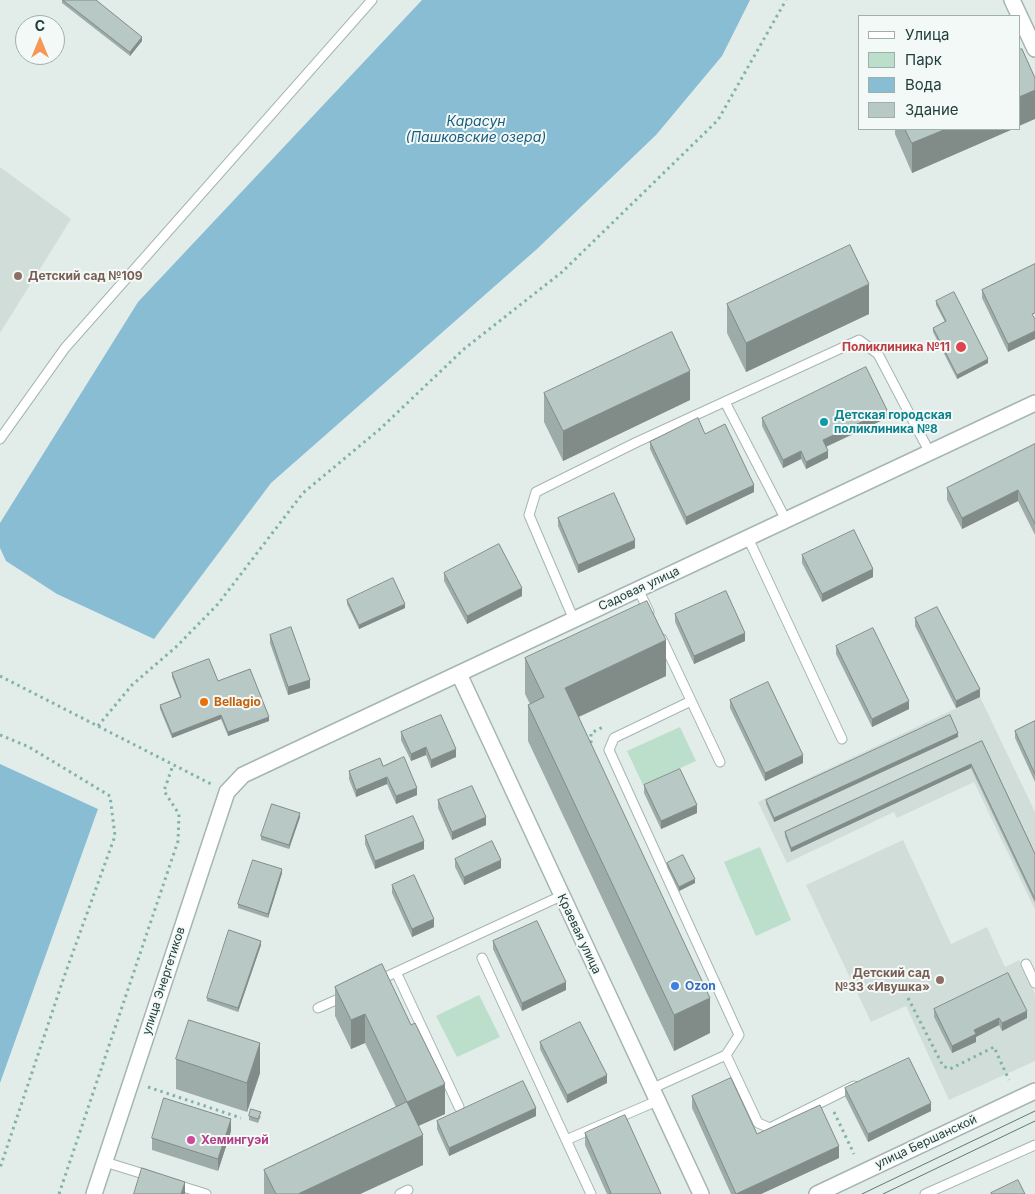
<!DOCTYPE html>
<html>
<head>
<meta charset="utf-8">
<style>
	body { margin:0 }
	#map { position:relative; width:1035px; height:1194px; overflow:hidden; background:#e2edea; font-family:Inter,sans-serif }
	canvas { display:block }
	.legend { position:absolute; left:858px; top:15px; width:162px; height:115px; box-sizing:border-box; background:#f3f9f7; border:1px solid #9fafac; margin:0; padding:6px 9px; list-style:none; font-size:15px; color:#223f3c }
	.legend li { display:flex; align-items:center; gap:10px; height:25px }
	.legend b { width:25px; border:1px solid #9fafac }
	.north { position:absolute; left:15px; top:15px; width:50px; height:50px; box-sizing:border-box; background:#f3f9f7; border:1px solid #9fafac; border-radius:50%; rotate:0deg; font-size:14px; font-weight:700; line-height:20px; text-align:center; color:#223f3c }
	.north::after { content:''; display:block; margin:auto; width:18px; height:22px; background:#f79757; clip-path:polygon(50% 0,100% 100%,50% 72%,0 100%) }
</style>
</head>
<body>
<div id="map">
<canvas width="1035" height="1194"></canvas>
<ul class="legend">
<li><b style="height:6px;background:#fff"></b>Улица</li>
<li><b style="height:14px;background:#bbdfca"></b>Парк</li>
<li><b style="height:14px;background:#89bdd4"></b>Вода</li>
<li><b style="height:14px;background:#b8c8c4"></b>Здание</li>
</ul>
<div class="north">С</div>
</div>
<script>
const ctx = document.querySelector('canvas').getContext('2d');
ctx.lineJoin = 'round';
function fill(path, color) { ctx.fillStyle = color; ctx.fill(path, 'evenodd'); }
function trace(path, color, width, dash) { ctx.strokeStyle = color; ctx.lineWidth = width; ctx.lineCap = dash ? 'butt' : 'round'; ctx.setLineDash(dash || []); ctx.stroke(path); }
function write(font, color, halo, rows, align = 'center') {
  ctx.font = font + ' Inter,sans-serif'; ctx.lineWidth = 4; ctx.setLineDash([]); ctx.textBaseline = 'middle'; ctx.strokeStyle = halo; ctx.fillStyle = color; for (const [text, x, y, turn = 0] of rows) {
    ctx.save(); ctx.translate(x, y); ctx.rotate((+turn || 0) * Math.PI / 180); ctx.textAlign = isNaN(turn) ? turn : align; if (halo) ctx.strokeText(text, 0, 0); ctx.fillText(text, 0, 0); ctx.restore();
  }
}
fill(new Path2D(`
	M0 167 71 219 0 333Z
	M980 697 1035 812V910L974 782 897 818 894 812 787 863 758 802Z
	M903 840 951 944 987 927 1005 967 1019 960 1035 994V1061L949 1100 906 1006 871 1022 806 885Z`), '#d1ddd9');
fill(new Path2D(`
	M680 727 696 761 643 785 627 751Z
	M760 847 791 920 756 936 724 862Z
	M479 995 500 1037 457 1057 436 1016Z`), '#bbdfca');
fill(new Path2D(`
	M422 0H750L722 56 656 135 537 249 271 483 154 639 57 594 6 561 0 548V523L138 302Z
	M0 764 98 809 0 1083Z`), '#89bdd4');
const lane = new Path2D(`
	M725 402 786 520
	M0 439 65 348 372 0
	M748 538 842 739
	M638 589 649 612
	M574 620 529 515 536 492 637 442 859 340 878 354 930 453
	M662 639 720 762
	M691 701 614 738 609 750 739 1035 726 1055
	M482 958 591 1194
	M1026 964 1035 983
	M396 972 459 1107
	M377 981 561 896
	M318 1008 345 996
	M651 1089 726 1055 758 1123 770 1128 854 1086
	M566 1140 657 1101
	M105 1162 150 1176
	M174 1184 206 1194
	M400 1194 408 1190
	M925 1194 1035 1145`);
const street = new Path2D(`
	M1012 0 1035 49
	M459 674 701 1194
	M94 1194 227 792 243 775 1035 403
	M817 1194 1035 1091`);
trace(lane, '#a5b5b2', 11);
trace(street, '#a5b5b2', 18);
trace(new Path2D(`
	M0 676 213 785
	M98 726 132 685 177 646 218 604 303 493 380 429 464 349 562 272 718 120 786 0
	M0 735 29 747 110 796 115 836 64 977 0 1168
	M591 743V733L603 727
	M908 998 943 1066 950 1069 994 1047 1009 1080
	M148 1087 241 1118
	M834 1112 854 1154
	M59 1194 178 841 179 814 164 791 173 765`), '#82b2aa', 3, [2.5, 4]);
trace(lane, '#fff', 9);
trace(street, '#fff', 15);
trace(new Path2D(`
	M862 1194 1035 1111
	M883 1194 1035 1121`), '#5c7b77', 1);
fill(new Path2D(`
	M62 0H96L142 41 130 56 62 3Z
	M895 129H1013L912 173 895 134Z
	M1035 264 1008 352 982 298V290Z
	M936 301 988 363 957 379 933 332V328L945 322 936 305Z
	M727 304 869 314 746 372 727 333Z
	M544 393 690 400 563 461 544 422Z
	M762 418H887L826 447 828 458 806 469 801 459 783 468 762 426Z
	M705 434 754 492 686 525 650 449V442Z
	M1035 444V535L1018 501 962 529 947 500V488Z
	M558 518 635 548 578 573 558 526Z
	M802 555 873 577 822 602 802 563Z
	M444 573 522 596 467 624 444 581Z
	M347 600 405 608 359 629 347 604Z
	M675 614 745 641 694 664 675 622Z
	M915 618 980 697 956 708 915 626Z
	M270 635 310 688 288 695 270 643Z
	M836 646 909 709 872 727 836 654Z
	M525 658 666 676 579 717 710 1033 674 1051 528 741V705L530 704 525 694Z
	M172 673 218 681 269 721 228 736 221 719 172 738 160 709V705L180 697 172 677Z
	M730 700 803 763 765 781 730 708Z
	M1035 721V782L1015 738V731Z
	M401 732 456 757 431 768 426 755 411 761 401 740Z
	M958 737 774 822 766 804V800Z
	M982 741 1035 854V903L971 768 791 852 785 836V832Z
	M383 766 417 795 396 804 387 784 356 797 349 779V771Z
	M644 785 697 813 661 829 644 793Z
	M438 800 486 825 452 840 438 808Z
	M300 817 289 849 261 840V836Z
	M365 836 424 849 375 869 365 844Z
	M455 859 501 868 464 885 455 867Z
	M667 863 695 883 679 891 667 867Z
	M282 873 268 918 238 908V904Z
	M392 885 434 927 412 937 392 893Z
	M493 941 566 990 522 1011 493 949Z
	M261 945 238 1012 207 1001V998Z
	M382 964 445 1114 418 1126 423 1165 360 1194H264V1170L396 1107 365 1043 351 1049 335 1016V987Z
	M934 1009 1027 1018 1002 1031 999 1025 976 1037V1042L952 1053 934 1017Z
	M540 1042 607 1083 567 1103 540 1049Z
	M176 1059 260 1073 247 1112 176 1089Z
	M845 1088 931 1111 868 1142 845 1096Z
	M692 1096 757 1134 839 1158 761 1194H731L692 1108Z
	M249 1116H261L258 1123 249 1120Z
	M536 1116 449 1156 437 1129V1121Z
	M231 1131 218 1171 152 1150V1138Z
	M585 1133 661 1194H607L585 1145Z`), '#9eaca9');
fill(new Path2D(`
	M142 37V41L130 56V52Z
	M1035 90V119L1019 126V97Z
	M946 129H1013L912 173V143Z
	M869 284V314L746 372V343Z
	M1035 331V339L1008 352V344Z
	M988 359V363L957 379V375Z
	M690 371V400L563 461V431Z
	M887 410V418L823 448V440Z
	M801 451V459L783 468V460Z
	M828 451V458L806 469V462Z
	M754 485V492L686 525V517Z
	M1018 490V501L962 529V518Z
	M635 540V548L578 573V565Z
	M873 569V577L822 602V594Z
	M522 588V596L467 624V616Z
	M405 604V608L359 629V625Z
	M745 633V641L694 664V656Z
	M666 640V676L565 723V688Z
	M310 680V688L288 695V687Z
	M980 689V697L956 708V701Z
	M909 701V709L872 727V719Z
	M221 715V719L172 738V734Z
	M269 717V721L228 736V732Z
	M958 733V737L774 822V818Z
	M426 747V755L411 761V754Z
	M456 749V757L431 768V760Z
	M803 755V763L765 781V773Z
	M971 764V768L791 852V848Z
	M387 777V784L356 797V790Z
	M417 788V795L396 804V796Z
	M697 805V813L661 829V821Z
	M300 813V817L289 849V845Z
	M486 817V825L452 840V832Z
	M424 841V849L375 869V861Z
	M501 860V868L464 885V877Z
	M282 869V873L268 918V914Z
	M695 879V883L679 891V887Z
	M434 919V927L412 937V929Z
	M261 941V945L238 1012V1008Z
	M566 982V990L522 1011V1003Z
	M710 998V1033L674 1051V1015Z
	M1027 1011V1018L1002 1031V1023Z
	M365 1014V1043L351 1049V1020Z
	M999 1018V1025L976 1037V1042L952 1053V1046L974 1030Z
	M260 1043V1073L247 1112V1083Z
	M607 1075V1083L567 1103V1095Z
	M445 1084V1114L407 1131V1102Z
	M931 1103V1111L868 1142V1134Z
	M536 1108V1116L449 1156V1148Z
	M231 1119V1131L218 1171V1159Z
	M423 1135V1165L360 1194H298Z
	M839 1146V1158L761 1194H736Z
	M185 1182V1194H181Z`), '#818c89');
const building = new Path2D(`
	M63 0H96L142 37 130 52Z
	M1022 49 1035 78V90L1019 97V50Z
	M905 129H946L912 143Z
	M850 245 869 284 746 343 727 304Z
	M1035 264V313L1032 314 1035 319V331L1008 344 982 290Z
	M954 292 988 359 957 375 933 328 946 321 936 301Z
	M672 332 690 371 563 431 544 393Z
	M866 367 887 410 823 440 828 451 806 462 801 451 783 460 762 418Z
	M698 418 705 434 725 424 754 485 686 517 650 442Z
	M1035 444V524L1018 490 962 518 947 488Z
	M614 493 635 540 578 565 558 518Z
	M854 530 873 569 822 594 802 555Z
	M499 544 522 588 467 616 444 573Z
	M393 578 405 604 359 625 347 600Z
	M726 591 745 633 694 656 675 614Z
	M647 601 666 640 565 688 710 998 674 1015 528 705 544 697 525 658Z
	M937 607 980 689 956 701 915 618Z
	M291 627 310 680 288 687 270 635Z
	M873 628 909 701 872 719 836 646Z
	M209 659 218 681 250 669 269 717 228 732 221 715 172 734 160 705 181 697 172 673Z
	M768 682 803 755 765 773 730 700Z
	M441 715 456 749 431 760 426 747 411 754 401 732Z
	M950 715 958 733 774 818 766 800Z
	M1035 721V774L1015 731Z
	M982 741 1035 854V899L971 764 791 848 785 832Z
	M404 757 417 788 396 796 387 777 356 790 349 771 380 758 383 766Z
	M680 769 697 805 661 821 644 785Z
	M472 786 486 817 452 832 438 800Z
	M272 804 300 813 289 845 261 836Z
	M413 816 424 841 375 861 365 836Z
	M492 841 501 860 464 877 455 859Z
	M683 855 695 879 679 887 667 863Z
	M253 860 282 869 268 914 238 904Z
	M414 875 434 919 412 929 392 885Z
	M537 921 566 982 522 1003 493 941Z
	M229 930 261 941 238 1008 207 998Z
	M382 964 411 1025 415 1023 445 1084 407 1102 365 1014 351 1020 335 987Z
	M1008 973 1027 1011 1002 1023 999 1018 974 1030 976 1034 952 1046 934 1009Z
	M189 1020 260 1043 247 1083 176 1059Z
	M580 1022 607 1075 567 1095 540 1042Z
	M909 1058 931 1103 868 1134 845 1088Z
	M731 1078 757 1134 820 1105 839 1146 736 1194 692 1096Z
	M523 1081 536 1108 449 1148 437 1121Z
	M164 1098 231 1119 218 1159 152 1138Z
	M407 1102 423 1135 298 1194H276L264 1170Z
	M251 1109 261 1112 258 1119 249 1116Z
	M625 1115 661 1194H609L611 1193 585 1133Z
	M142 1168 185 1182 181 1194H134Z
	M1018 1180 1025 1194H992L991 1193Z`);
fill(building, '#b8c8c4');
trace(building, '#818c89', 1);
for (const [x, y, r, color] of [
	[18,276,5,"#8d6e63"],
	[961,347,6,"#e0444e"],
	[824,422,5,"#0f9aa8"],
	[204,702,5,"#e8710a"],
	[940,980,5,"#8d6e63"],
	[675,986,5,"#3f7fe0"],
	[191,1140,5,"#d1479c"]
]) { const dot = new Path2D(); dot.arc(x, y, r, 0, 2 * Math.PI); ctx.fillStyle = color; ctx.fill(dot); trace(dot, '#f3f9f7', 2); }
write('bold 12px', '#785e54', '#f3f9f7', [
	["Детский сад №109",28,276],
	["Детский сад",930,973,"right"],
	["№33 «Ивушка»",930,987,"right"]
], 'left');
write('bold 12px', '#be3a42', '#f3f9f7', [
	["Поликлиника №11",950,347]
], 'right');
write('bold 12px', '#0d838f', '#f3f9f7', [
	["Детская городская",834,415],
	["поликлиника №8",834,429]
], 'left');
write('12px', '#223f3c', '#f3f9f7', [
	["Садовая улица",639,589,-25],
	["Краевая улица",579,934,65],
	["улица Энергетиков",164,981,-72],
	["улица Бершанской",926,1142,-25]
]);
write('bold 12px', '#c56008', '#f3f9f7', [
	["Bellagio",214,702]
], 'left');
write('bold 12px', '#366cbe', '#f3f9f7', [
	["Ozon",685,986]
], 'left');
write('bold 12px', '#b23c85', '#f3f9f7', [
	["Хемингуэй",201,1140]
], 'left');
write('italic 14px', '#195d7e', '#f3f9f7', [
	["Карасун",476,122],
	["(Пашковские озера)",476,138]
]);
</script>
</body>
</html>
